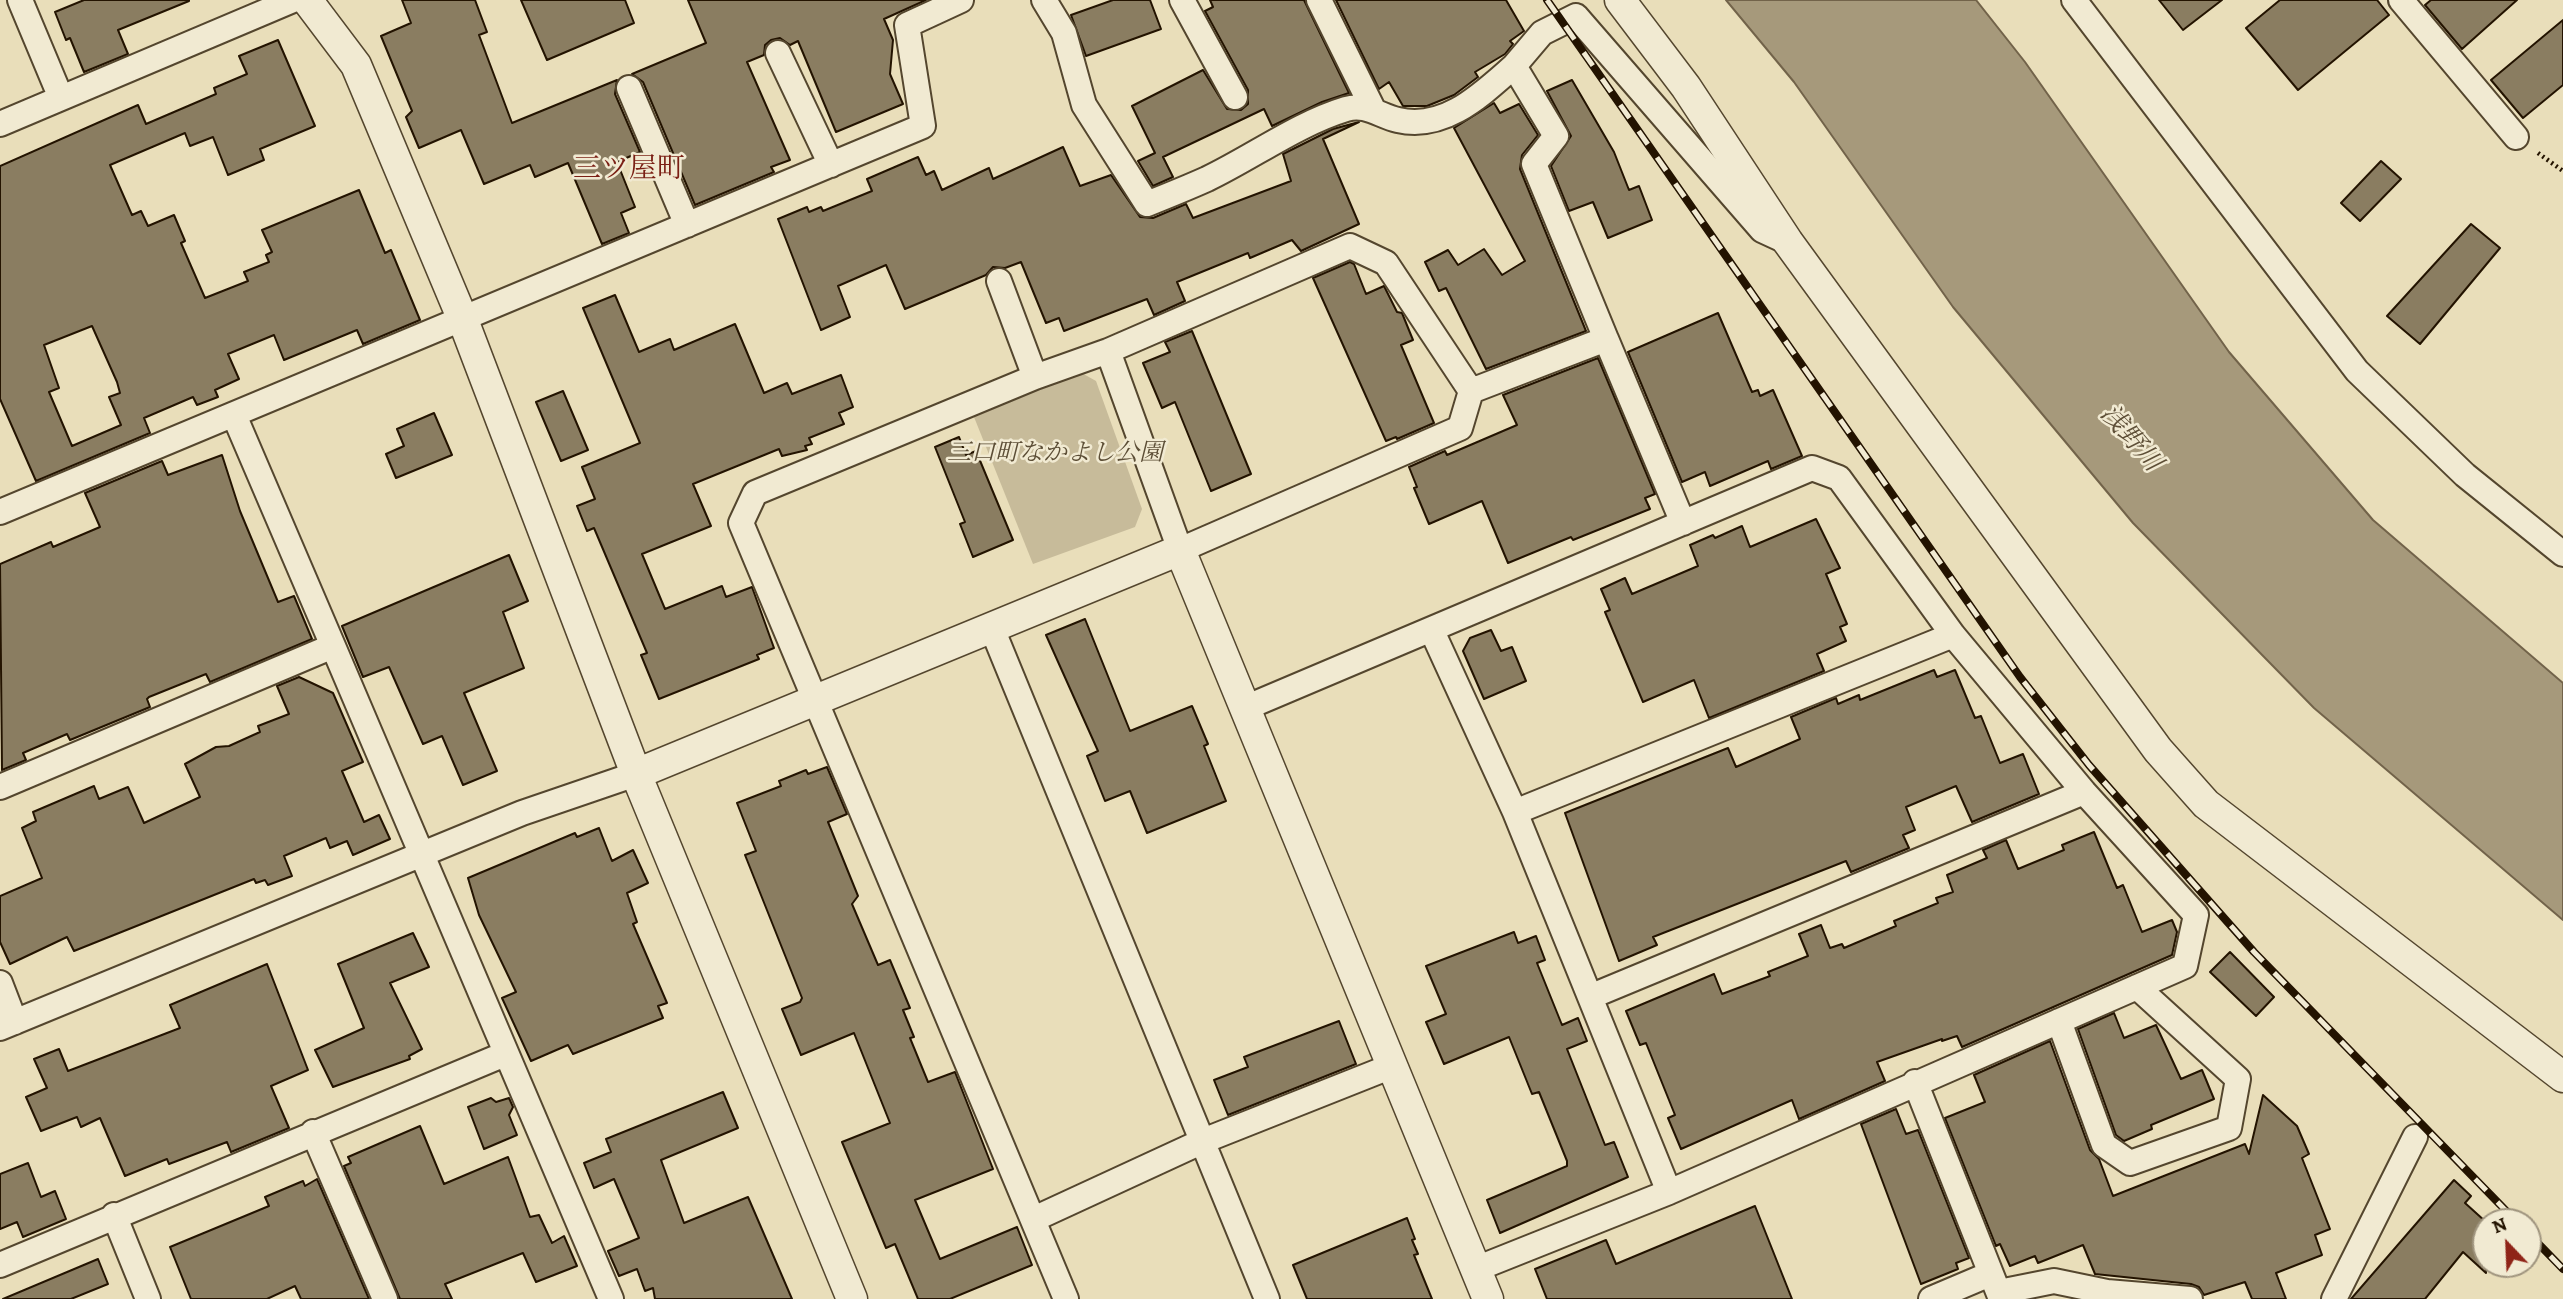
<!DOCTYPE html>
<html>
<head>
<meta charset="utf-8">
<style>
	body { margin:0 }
	#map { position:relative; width:2563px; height:1299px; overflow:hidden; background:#e9deba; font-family:Alegreya,serif }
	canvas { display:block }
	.north { position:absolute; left:2472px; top:1208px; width:70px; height:70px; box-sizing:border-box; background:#f1ead2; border:2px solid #9f947e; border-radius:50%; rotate:337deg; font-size:19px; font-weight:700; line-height:28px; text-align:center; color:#231300 }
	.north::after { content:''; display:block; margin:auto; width:24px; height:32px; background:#8f2418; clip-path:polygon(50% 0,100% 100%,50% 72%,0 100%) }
</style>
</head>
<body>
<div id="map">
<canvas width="2563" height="1299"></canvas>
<div class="north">N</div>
</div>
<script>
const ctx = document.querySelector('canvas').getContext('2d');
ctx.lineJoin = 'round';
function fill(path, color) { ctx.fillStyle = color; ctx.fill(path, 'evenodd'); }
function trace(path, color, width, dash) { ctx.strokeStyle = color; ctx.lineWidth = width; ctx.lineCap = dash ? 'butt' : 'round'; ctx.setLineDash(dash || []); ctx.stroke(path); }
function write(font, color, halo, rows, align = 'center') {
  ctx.font = font + ' Alegreya,"Noto Serif JP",serif'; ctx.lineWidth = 5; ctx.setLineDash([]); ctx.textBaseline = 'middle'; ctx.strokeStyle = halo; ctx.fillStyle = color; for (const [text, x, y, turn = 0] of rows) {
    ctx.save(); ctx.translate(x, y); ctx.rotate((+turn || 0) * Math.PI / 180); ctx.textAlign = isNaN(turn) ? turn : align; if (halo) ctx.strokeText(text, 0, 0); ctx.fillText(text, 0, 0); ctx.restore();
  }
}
fill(new Path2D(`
	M1080 372 1096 381 1142 509 1135 527 1033 564 974 417Z`), '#c7bb9a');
const water = new Path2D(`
	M1726 0H1976L2025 62 2229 352 2373 520 2563 683V920L2314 708 2133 523 1953 307 1794 82Z`);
fill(water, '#a6997b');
trace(water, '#72634a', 2);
const building = new Path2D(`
	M84 0H189V1L118 30 128 54 84 72 70 38 66 40 55 12Z
	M402 0H475L487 32 479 35 512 123 617 80 615 94 640 152 617 162 635 207 621 213 629 233 602 244 568 163 535 177 530 165 484 184 461 130 419 148 406 117 412 111 381 36 411 23Z
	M521 0H625L634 23 547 60Z
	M688 0H926L884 19 893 40 890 74 903 104 836 132 798 41 790 45 780 38 771 40 765 45 764 55 747 62 790 160 771 167 774 172 695 205 643 82 632 74 706 43Z
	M1113 0H1150L1161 29 1086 56 1071 15Z
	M1210 0H1304L1349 93 1322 102 1272 126 1264 109 1163 157 1173 177 1153 186 1138 161 1155 153 1132 106 1203 70 1227 109 1241 110 1248 104V90L1205 11 1213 7Z
	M1336 0H1506L1524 31 1510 41 1513 44 1505 54 1475 72 1478 77 1454 95 1427 106H1403L1389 82 1379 89Z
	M2159 0H2222L2183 30Z
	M2280 0H2377L2389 15 2298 90 2246 28Z
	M2431 0H2517L2462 49 2425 5Z
	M2563 20V85L2523 118 2491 80Z
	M278 40 315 126 260 149 264 160 228 175 213 137 190 146 185 133 110 165 132 215 141 211 148 226 174 215 185 241 181 243 205 298 248 281 244 272 269 262 266 255 272 252 262 230 359 190 385 253 391 250 420 320 363 344 357 330 284 360 274 335 228 354 239 379 215 390 218 397 197 405 193 397 144 418 150 433 36 481 0 399V166L138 105 146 124 216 94 214 88 247 74 239 56ZM92 326 117 382 120 393 109 397 121 425 72 446 49 392 59 388 44 345Z
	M1572 80 1614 152 1629 190 1639 186 1652 220 1608 238 1593 202 1569 211 1551 166 1571 136 1547 91Z
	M1494 103 1500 113 1519 104 1538 135 1522 155 1520 169 1586 331 1486 369 1446 288 1439 291 1425 262 1448 250 1458 265 1484 249 1502 275 1525 261 1454 128Z
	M1359 122 1323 139 1359 224 1301 251 1292 240 1250 258 1248 253 1177 282 1185 301 1154 315 1147 299 1064 331 1059 318 1046 323 1021 262 1005 268 993 267 986 275 905 309 886 265 838 286 850 317 821 330 778 219 807 207 809 212 821 207 823 211 872 191 867 179 918 157 926 175 934 171 942 190 989 168 993 179 1063 147 1080 186 1111 175 1140 217 1153 218 1186 204 1193 218 1291 181 1283 154 1333 129Z
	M2381 161 2401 179 2360 221 2341 203Z
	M2471 224 2500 248 2420 344 2387 316Z
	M1350 262 1354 264 1366 294 1384 286 1397 312 1402 313 1413 340 1401 345 1434 423 1397 439 1396 437 1386 441 1313 278Z
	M615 295 639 352 670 339 674 350 735 324 764 393 787 383 792 394 841 375 853 407 839 413 844 424 809 438 812 444 805 446 807 450 782 456 779 449 693 484 711 526 642 554 665 609 722 586 726 597 752 587 774 648 757 655 759 659 659 699 641 655 647 653 594 528 587 531 577 506 595 499 582 467 640 443 583 308Z
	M1718 313 1752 392 1758 390 1760 396 1773 390 1802 456 1771 469 1768 461 1710 486 1705 472 1682 482 1628 352Z
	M1192 331 1251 474 1211 491 1175 402 1162 408 1143 363 1170 352 1165 342Z
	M1598 358 1655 494 1645 498 1650 509 1573 540 1571 537 1508 563 1482 501 1429 524 1414 488 1417 487 1409 467 1445 451 1447 455 1517 425 1503 395Z
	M563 391 588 450 561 461 536 402Z
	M434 413 452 455 396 478 386 454 404 446 397 429Z
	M959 437 966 455 976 451 1013 540 973 557 960 524 965 522 935 447Z
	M222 455 240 511 278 602 294 596 312 639 210 682 206 674 149 697 147 699 150 707 70 740 67 734 23 753 26 760 2 770 0 564 51 542 53 547 100 527 85 493 162 461 168 475Z
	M1816 519 1840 568 1826 574 1847 624 1840 627 1846 641 1817 654 1824 671 1709 718 1694 680 1643 702 1605 612 1610 610 1601 589 1625 578 1632 594 1698 566 1690 545 1713 535 1715 538 1742 526 1750 547Z
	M509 555 528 601 503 612 524 668 464 693 497 771 463 785 442 736 423 744 389 667 363 677 342 626Z
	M1085 619 1130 731 1192 706 1208 744 1204 746 1226 801 1147 833 1130 791 1105 801 1087 756 1098 751 1046 635Z
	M1491 630 1501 651 1512 647 1526 681 1484 699 1463 651 1470 638Z
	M1934 670 1937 677 1955 670 1975 718 1981 716 2000 763 2023 754 2039 794 1972 822 1956 786 1906 807 1915 830 1903 835 1909 848 1851 872 1846 861 1653 937 1657 945 1619 961 1565 813 1728 748 1736 767 1800 739 1791 717 1836 698 1838 704 1859 695 1860 700Z
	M299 677 333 693 363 762 342 771 364 822 379 815 390 839 353 855 347 841 330 848 326 838 284 856 292 876 268 885 265 880 256 883 254 879 74 951 67 937 10 964 0 942V896L42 878 22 828 36 821 33 812 94 786 99 799 128 787 144 823 200 797 185 764 216 747 229 746 260 732 258 726 289 714 277 686Z
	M827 767 847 814 828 822 858 896 852 904 878 965 890 960 910 1008 903 1010 914 1037 910 1038 928 1082 955 1072 993 1169 915 1200 940 1259 1017 1227 1032 1265 950 1299H918L895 1244 886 1248 842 1142 890 1123 854 1033 801 1055 782 1009 800 1002 802 998 745 855 756 851 737 803 781 786 779 781 806 770 808 774Z
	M599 828 612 861 633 850 648 883 627 893 637 922 633 924 667 1003 658 1006 663 1018 573 1054 568 1045 531 1061 502 998 516 992 479 915 468 878 575 833 577 837Z
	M2094 832 2117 888 2123 885 2142 932 2172 920 2177 932 2172 955 1962 1047 1957 1036 1942 1041V1039L1877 1062 1885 1081 1799 1119 1792 1100 1681 1149 1668 1118 1675 1115 1646 1043 1640 1045 1626 1011 1714 974 1722 994 1770 976 1768 972 1808 956 1799 934 1821 925 1830 948 1842 944 1844 948 1896 926 1894 921 1938 903 1936 898 1953 892 1947 875 1987 858 1983 850 2006 840 2018 869 2064 850 2062 845Z
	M1514 932 1518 943 1536 936 1545 960 1537 963 1562 1025 1578 1018 1587 1041 1567 1049 1605 1145 1614 1142 1628 1177 1500 1233 1487 1200 1567 1166V1161L1539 1092 1532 1094 1509 1037 1444 1064 1426 1022 1446 1014 1426 966Z
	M413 933 429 967 390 983 422 1049 409 1056 410 1059 333 1087 315 1050 364 1028 338 964Z
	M2230 952 2274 997 2256 1016 2210 972Z
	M267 964 308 1070 271 1086 289 1128 231 1152 227 1142 169 1164 167 1159 125 1176 100 1118 81 1127 77 1117 41 1131 26 1097 47 1088 34 1059 59 1049 68 1071 180 1028 170 1005Z
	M2114 1013 2124 1038 2156 1025 2181 1079 2202 1070 2214 1099 2151 1125 2152 1129 2124 1141 2116 1135 2078 1029Z
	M1339 1021 1356 1064 1228 1115 1214 1080 1248 1067 1244 1057Z
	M2050 1041 2090 1150 2099 1159 2113 1196 2245 1144 2249 1154 2263 1095 2297 1126 2309 1154 2302 1158 2330 1229 2315 1235 2322 1255 2276 1273 2286 1299H2252L2245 1282 2204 1295 2199 1287 2191 1284 2095 1274 2083 1245 2038 1263 2035 1256 2010 1266 2000 1244 1996 1246 1945 1118 1985 1102 1974 1075Z
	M723 1092 738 1128 661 1160 684 1223 748 1197 792 1299H655L653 1288 645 1291 637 1269 619 1276 608 1251 639 1238 614 1179 594 1188 584 1163 611 1152 606 1139Z
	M491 1098 496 1102 509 1098 513 1107 509 1115 517 1135 484 1149 468 1107Z
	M1896 1109 1906 1134 1918 1130 1969 1258 1956 1263 1958 1269 1921 1284 1861 1124Z
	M420 1126 444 1184 508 1157 530 1217 539 1215 552 1243 564 1236 577 1266 536 1282 523 1253 445 1284 452 1299H400L344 1166 351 1163 348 1157Z
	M28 1163 41 1197 55 1191 66 1219 23 1237 17 1222 0 1229V1174Z
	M317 1179 369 1299H301L295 1286 267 1299H191L170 1247 269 1206 265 1197 303 1181 305 1186Z
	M2454 1180 2471 1196 2465 1203 2486 1222V1273L2463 1252 2425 1299H2351Z
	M1755 1206 1792 1299H1547L1535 1269 1606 1240 1616 1264Z
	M1407 1218 1415 1239 1412 1240 1418 1254 1414 1255 1432 1299H1307L1293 1265Z
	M98 1259 108 1284 71 1299H3Z`);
fill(building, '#8a7d61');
trace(building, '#231300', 2);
const minor = new Path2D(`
	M20 0 61 98
	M1044 0 1064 33 1084 105 1147 204C1167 196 1187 188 1207 179 1253 157 1297 124 1346 109 1366 103 1380 116 1398 120 1445 131 1482 94 1514 66L1556 136 1534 164 1606 339
	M1182 0 1235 97
	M1319 0 1373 109
	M2074 0 2357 371 2465 475 2563 554
	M2401 0 2516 137
	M778 53 831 165
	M1514 66 1542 33 1576 16 1762 230 1788 242
	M629 88 687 225
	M0 124 293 0
	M999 281 1035 377
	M1471 391 1606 339 1683 523
	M234 415 333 646
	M0 512 923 126 907 25 961 0
	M991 626 1267 1299
	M1432 631 1515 812 1669 1192
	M1245 708 1812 468 1839 478 1953 635 2084 792 2196 915 2185 966 1669 1192 1476 1269
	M0 787 333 646 611 1299
	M1515 812 1953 635
	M0 983 15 1022
	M1592 996 2084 792
	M2059 1021 2104 1145 2130 1163 2229 1128 2238 1079 2137 987
	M0 1028 522 813 636 774
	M1915 1082 2001 1299
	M313 1132 385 1299
	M114 1215 148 1299
	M1034 1219 1203 1141 1392 1066
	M0 1265 505 1054
	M1999 1292 2054 1281 2107 1292 2190 1299
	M1066 1299 741 523 755 493 1035 377 1108 351 1350 246 1386 263 1471 391 1460 428 1180 550 1108 351
	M1931 1299 1990 1274
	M2334 1299 2415 1137`);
const tertiary = new Path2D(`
	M307 0 356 65 463 320 636 774 852 1299
	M1620 0 1686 87 1788 242 2158 750 2206 804 2563 1077
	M636 774 1180 550 1488 1299`);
trace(minor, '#54462e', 28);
trace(tertiary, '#54462e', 33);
trace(new Path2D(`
	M2538 153 2563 171`), '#231300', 4.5, [2, 3.5]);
trace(minor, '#f1ead2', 24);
trace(tertiary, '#f1ead2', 30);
const rail = new Path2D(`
	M1547 0 2020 677 2089 765 2254 952 2517 1222
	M2528 1233 2563 1269`);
trace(rail, '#231300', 8);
trace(rail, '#f1ead2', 5, [16]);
write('italic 24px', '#5c4e36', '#f1ead2', [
	["三口町なかよし公園",1055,454]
]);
write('italic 26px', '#5e4f37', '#f1ead2', [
	["浅野川",2130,439,49]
]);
write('28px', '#7a1f14', '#f1ead2', [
	["三ツ屋町",629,170]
]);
</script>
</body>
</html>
